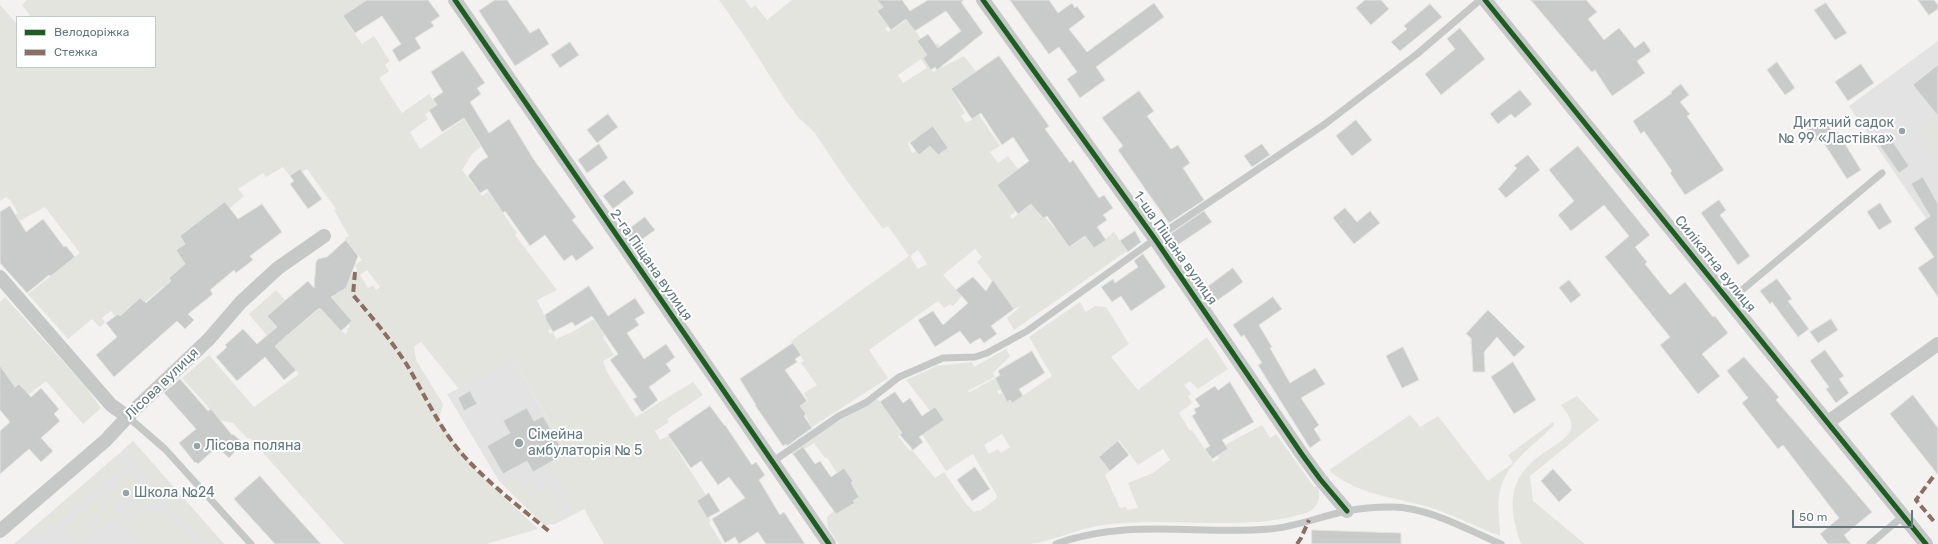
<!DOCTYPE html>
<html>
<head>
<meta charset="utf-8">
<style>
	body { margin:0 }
	#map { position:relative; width:1938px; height:544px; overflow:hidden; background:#f3f2f0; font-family:Rubik,sans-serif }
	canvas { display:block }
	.legend { position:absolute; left:16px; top:16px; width:140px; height:52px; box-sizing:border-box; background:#fff; border:1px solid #c1cacc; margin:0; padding:5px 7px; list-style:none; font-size:12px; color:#637a80 }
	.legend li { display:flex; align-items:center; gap:8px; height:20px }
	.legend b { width:20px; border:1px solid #c1cacc }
	.scale { position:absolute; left:1792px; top:510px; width:121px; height:18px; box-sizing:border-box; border:2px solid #637a80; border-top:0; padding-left:5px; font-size:12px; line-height:14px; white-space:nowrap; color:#637a80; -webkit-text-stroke:3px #fff; paint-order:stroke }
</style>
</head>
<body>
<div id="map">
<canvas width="1938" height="544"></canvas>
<ul class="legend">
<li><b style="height:5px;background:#1b5e20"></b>Велодоріжка</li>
<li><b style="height:5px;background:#8d6e63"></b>Стежка</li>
</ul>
<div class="scale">50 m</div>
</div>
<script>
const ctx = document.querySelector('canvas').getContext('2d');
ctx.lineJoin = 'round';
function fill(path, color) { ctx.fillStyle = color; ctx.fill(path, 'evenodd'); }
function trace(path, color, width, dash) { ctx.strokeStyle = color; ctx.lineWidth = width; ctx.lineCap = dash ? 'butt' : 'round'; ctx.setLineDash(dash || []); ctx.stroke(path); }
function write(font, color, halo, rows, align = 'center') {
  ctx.font = font + ' Rubik,sans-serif'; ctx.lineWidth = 4; ctx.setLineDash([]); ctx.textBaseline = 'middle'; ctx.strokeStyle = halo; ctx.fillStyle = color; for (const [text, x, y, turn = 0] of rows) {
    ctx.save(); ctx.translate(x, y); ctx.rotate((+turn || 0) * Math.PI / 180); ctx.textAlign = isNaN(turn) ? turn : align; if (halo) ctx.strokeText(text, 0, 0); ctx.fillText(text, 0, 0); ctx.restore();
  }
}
fill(new Path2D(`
	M1938 41V236L1849 106Z
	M515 362 594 501 584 509 555 524 544 525 499 481 447 394Z
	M133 441 224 544H14L120 453Z`), '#e3e3e3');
fill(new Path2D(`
	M27 0H367L343 17 362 44 374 36 390 61 385 65 389 71 379 78 402 113 429 94 437 106 425 114 428 119 410 132 420 149 464 119 481 147 472 154 462 170 482 196 488 192 517 233 515 235 557 290 537 300 551 329 548 330 550 334 553 332 556 339 572 332 594 319 605 335 603 337 614 355 603 361 607 372 636 417 693 382 703 395 667 419 669 422 655 431 660 440 668 436 706 495 697 501 707 518 709 517 711 521 709 523 722 544H604L584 509 574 514 550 466 562 461 556 450 563 446 515 362 459 389 421 342 414 346 416 360 443 404 439 420 477 472 538 529 486 544H344L250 438 248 439 233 423 220 420 182 378 209 355 254 407 299 374 249 314 276 290 285 300 267 316 286 337 319 309 320 310 323 308 324 298 345 289V280L357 270 355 265 362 260 345 238 349 236 334 210 336 209 307 169 302 172 300 169 290 176 283 167 266 177 263 173 238 189 244 196 197 236 191 227 180 236 185 244 176 250 184 262 183 267 169 278 174 284 167 289 164 286 145 302 140 298 122 314 124 321 118 314 115 316 111 311 102 318 105 322 100 327 92 319 68 339 28 294 80 253 45 207 0 232V225L18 213 11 201 6 197 0 201V5L17 24V67H155V17H28L30 15 22 5ZM367 270 380 287 376 290 373 285 368 288 360 275ZM344 313 352 321 349 324 350 326 347 329 348 331 345 334 332 321Z
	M719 0H745L751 8 755 5 767 20 792 0H877L883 7 877 11 888 26 885 29 888 32 891 30 890 26 893 30 907 19 921 39 917 42 925 52 938 43 941 47 924 59 933 72 964 56 976 72 951 89 965 113 961 116 966 123 979 115 1000 146 990 152 998 163 1008 156 1018 169 997 185 1007 199 1023 205 1010 216 1012 219 1034 202 1040 209 1037 212 1041 217H1045L1055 229 1063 223 1061 235 1069 247 1085 237 1094 248 1114 232 1127 251 1014 330 1007 318 1021 306 1014 309 977 262 982 257 975 249 943 275 962 296 953 306 950 304 944 308 938 301 869 350 888 378 812 427 796 399 800 396 804 403 808 401 804 393 817 385 801 363 804 361 791 341 909 256 888 226 883 229 847 181 815 133 798 117 786 101 745 37ZM921 59 927 68 903 83 898 75ZM934 126 947 148 938 155 930 146 919 155 916 151 912 153 908 143 915 138 920 143 927 131ZM918 250 927 264 918 269 910 256Z
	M1932 120 1938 127V153L1919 130Z
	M5 297 85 386 101 408 83 424 46 381 28 395 19 384 12 390 7 383 10 380 6 374 0 378V302Z
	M1080 302 1086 312 1095 306 1106 307 1129 344 1111 357 1138 390 1207 337 1228 369 1198 389 1190 381 1184 385 1191 394 1188 396 1192 403 1179 413 1190 431 1192 430 1213 462 1219 458 1215 453 1219 450 1222 453 1227 449 1225 445 1262 425 1270 438 1276 434 1314 487 1318 486C1320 495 1320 503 1312 510 1307 514 1300 514 1295 516 1235 531 1166 516 1104 525 1078 528 1055 541 1029 544H839L828 528 827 517 834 511 836 514 854 503 853 501 859 497 854 489 845 486 853 481 844 468 837 473 827 457 825 458 814 443 794 456 790 452 828 427 878 399 902 433 898 436 910 451 912 450 935 478 944 472 966 504 974 512 978 510 980 511 996 499 997 496 973 454 946 471 922 434 935 407 930 411 906 380 937 366 972 362 974 367 1006 349 1010 356 993 373 995 377 967 391 970 392 995 378 1002 389 997 391 999 394 1002 393 1007 402 1010 400 1012 403 1052 376 1029 337ZM1002 434 1010 447 1001 453 998 449 989 454 984 445ZM1119 440 1138 465 1163 449 1170 460 1153 473 1128 483 1138 508 1127 510 1126 507 1120 508 1105 475 1110 471 1099 457Z
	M1577 396 1599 420 1530 476 1533 501 1585 544H1521C1508 506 1507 479 1542 454 1550 448 1564 441 1569 433 1576 423 1567 413 1561 405Z
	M1410 415 1420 427 1438 416 1488 481 1513 463 1508 455 1553 422 1554 425C1534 446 1503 464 1499 496 1497 509 1500 523 1500 536 1478 527 1455 516 1432 508 1397 497 1357 496 1329 470Z
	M133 441 224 544H206L123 450Z
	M116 456 124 465 39 539 31 530Z
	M129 471 160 506H143L129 490 112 504 124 518 121 521 115 515 92 535 115 484Z
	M514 479 550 495 562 520 555 524 544 525 504 486Z
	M108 489 86 540 81 544 65 527Z
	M139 510 165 512 194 544H142L123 523Z`), '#e2e4dd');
const building = new Path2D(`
	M367 0H428L440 16 431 22 434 26 415 38 421 48 399 62 392 50 401 44 382 16 355 33 343 16Z
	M495 0H507L530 33 539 28 549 44 515 66 479 11Z
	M877 0H902L910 11 928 0H964L961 2 983 33 937 70 935 67 931 70 923 58 927 55 917 41 928 34 938 48 961 31 946 11 915 31 906 19 891 30 877 11 883 7Z
	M1010 0H1049L1058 13 1072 3 1075 8 1077 6 1085 17 1069 29 1087 52 1154 3 1164 17 1096 67 1105 80 1080 98 1067 79 1077 72 1059 47 1049 54Z
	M1365 0H1381L1389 9 1371 25 1356 8Z
	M1531 0H1586L1597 12 1588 19 1604 40 1619 28 1635 48 1644 41 1651 51 1637 61 1645 73 1612 96 1595 70 1592 72Z
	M1918 0H1934L1938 5V9L1929 15Z
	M1826 3 1847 33 1835 40 1814 10Z
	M1430 4 1442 17 1400 51 1391 42 1407 29 1404 26Z
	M1460 28 1485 59 1441 95 1425 74 1455 49 1447 39Z
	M570 42 579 55 560 68 551 55Z
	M463 51 485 83 477 88 481 94 470 102 489 133 509 119 534 160 576 217 572 220 594 248 576 261 572 255 564 261 545 235 530 246 505 211 503 213 487 189 480 193 468 176 480 162 488 157 464 118 442 132 429 110 437 105 433 99 443 92 431 72Z
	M999 56 1049 126 1045 129 1070 163 1073 160 1099 198 1104 195 1113 208 1103 215 1107 220 1097 227 1106 240 1094 248 1085 236 1069 247 1047 216 1044 218 1042 217 1031 204 1018 214 997 185 1029 161 1013 137 1002 145 981 113 972 119 951 89Z
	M1777 62 1795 88 1785 95 1767 70Z
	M1861 64 1874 83 1848 101 1835 82Z
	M1938 65V116L1913 85Z
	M1681 84 1689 95 1680 102 1690 114 1687 116 1724 170 1685 195 1670 173 1672 171 1644 131 1641 134 1633 121 1672 93 1671 92Z
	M1520 90 1532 104 1515 118 1511 114 1498 124 1490 114Z
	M1139 91 1154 111 1147 116 1171 149 1178 145 1190 163 1183 168 1204 200 1169 223 1118 150 1123 146 1102 118Z
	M608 114 618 127 597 143 587 130Z
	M1824 118 1833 133 1837 131 1861 170 1847 179 1820 137 1815 141 1807 128Z
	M1356 120 1372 140 1352 156 1336 136Z
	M933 126 948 148 938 155 930 146 919 155 910 143Z
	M1891 139 1909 166 1899 173 1880 146Z
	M599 144 608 158 587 173 578 160Z
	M1262 144 1270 155 1252 167 1244 156Z
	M1578 146 1650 235 1635 247 1647 262 1645 264 1670 295 1685 282 1713 317 1715 316 1728 333 1702 354 1720 376 1698 394 1660 345 1670 337 1605 257 1629 236 1604 205 1571 231 1558 215 1574 201 1549 170Z
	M1528 155 1540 170 1506 198 1498 189 1517 168 1514 166Z
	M300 169 322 199 308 209 290 184 294 181 290 176Z
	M1923 177 1938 204V297L1918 268 1934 257 1914 228 1930 216 1911 184Z
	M624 180 634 193 613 209 603 196Z
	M1719 200 1726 210 1720 215 1750 256 1738 265 1701 213Z
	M225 202 238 219 262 204 282 232 250 256 253 260 236 273 234 270 210 290 213 294 188 314 194 320 185 329 177 321 114 377 96 355 117 337 106 323 118 314 120 316 140 298 146 303 171 281 169 278 185 264 176 250 185 244 180 236Z
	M1880 203 1892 222 1879 230 1867 212Z
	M10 206 26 232 43 219 64 247 66 246 75 257 51 276 49 275 27 293 0 263V212Z
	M1345 208 1357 222 1370 211 1380 223 1354 244 1333 218Z
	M1204 211 1212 222 1176 246 1169 235Z
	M645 217 655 230 634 245 625 232Z
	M1135 231 1141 242 1128 252 1120 241Z
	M346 240 358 256 346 288 331 297 352 321 341 331 321 309H318L275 346 296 370 284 380 265 357 237 381 216 357 227 347 225 345 243 329 257 344 277 327 267 316 308 281 314 288 316 262 318 259 327 257Z
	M1143 254 1166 287 1131 311 1121 296 1112 302 1101 287 1113 279 1115 283 1138 267 1134 261Z
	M1233 268 1243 282 1215 302 1206 288Z
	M973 277 986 291 993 280 1014 309 991 326 997 334 984 343 980 338 970 344 960 331 935 347 918 320 933 311 943 325 968 303 956 290Z
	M1777 279 1792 299 1788 301 1809 329 1798 337 1772 302 1770 304 1760 291Z
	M1569 280 1581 295 1571 303 1559 288Z
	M589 286 608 316 635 298 645 313 635 319 639 325 627 333 644 359 666 344 675 357 666 364 671 371 649 387 658 400 642 412 633 399 637 397 610 360 618 354 592 316 575 326 572 322 553 332 546 320 545 315Z
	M1273 297 1282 309 1259 325 1272 347 1270 348 1290 383 1315 368 1325 384 1301 398 1319 425 1314 429 1321 440 1310 448 1258 365 1262 363 1244 335 1241 337 1233 325Z
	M1488 310 1525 347 1514 357 1497 337 1484 352 1485 372H1473L1471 338 1466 334Z
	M1831 319 1838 330 1818 343 1810 332Z
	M793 343 801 355 795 359 797 362 785 370 807 401 800 406 806 414 804 416 812 428 787 446 786 444 783 446 755 405H756L740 379Z
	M1403 347 1419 380 1402 388 1386 356Z
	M1825 350 1844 376 1839 379 1849 393 1836 403 1826 389 1829 387 1810 361Z
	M1032 351 1045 373 1019 389 1023 396 1012 403 1010 400 1007 402 995 378 1000 375 998 371Z
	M1744 357 1779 397 1776 400 1872 512 1844 535 1851 544H1828L1820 534 1839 518 1783 445 1778 449 1742 403 1748 398 1727 371Z
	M1513 362 1536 400 1514 414 1491 377Z
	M0 366 15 387 19 384 31 397 41 388 59 409 54 414 60 421 41 438 53 451 41 462 29 449 0 474V431L10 422 0 410Z
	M180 379 208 411 211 409 232 435 233 434 243 443 229 458 217 447 198 464 196 462 195 463 179 443 196 429 164 393Z
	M1230 382 1254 422 1222 440 1228 449 1212 459 1205 449 1210 446 1192 416 1196 413 1194 409 1200 406 1195 399 1213 387 1215 386 1218 390Z
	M470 391 477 404 464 411 458 398Z
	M895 392 903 403 910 398 922 416 935 407 944 420 919 437 923 442 913 450 900 435 902 433 880 402Z
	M1913 395 1938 428V475L1890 414Z
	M710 406 724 425H725L752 465 756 462 765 475 759 480 780 515 784 512 805 544H766L758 532 739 544 735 537 725 543 712 519 745 498 729 477 718 485 701 461 691 468 668 435Z
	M527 408 534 421 543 416 560 446 551 451 556 459 533 472 527 461 503 474 487 446 510 433 503 421Z
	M1118 441 1129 455 1110 471 1099 457Z
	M803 447 815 464 820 461 831 477 844 468 853 481 851 483 859 497 853 501 855 503 836 514 793 454Z
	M975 467 990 489 972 501 957 480Z
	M1553 469 1572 490 1559 502 1541 481Z
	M260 476 282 501 321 544H275L234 499Z
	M709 493 720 511 707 518 697 501Z
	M1312 530 1401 533V544H1312Z`);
fill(building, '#c9cbcb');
trace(building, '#e2e2e0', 1);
trace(new Path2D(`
	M1730 300 1882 173
	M128 417 165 449 251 544
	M772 462 839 416 867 402 899 377 943 358 975 357 987 353 1027 331 1165 232 1325 124 1417 54 1480 0
	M1056 544C1126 518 1198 535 1270 529 1296 527 1321 516 1347 511 1361 508 1378 507 1392 507 1428 507 1468 530 1501 544
	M1870 544 1903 516`), '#c6c8c8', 7);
trace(new Path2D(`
	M455 0 829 544
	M983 0 1155 239 1301 453 1320 479 1347 511
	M1485 0 1926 544
	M0 277 111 405 128 417
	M1828 422 1938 344
	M0 531 105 441 134 410 209 339 241 302 278 268 324 236`), '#c6c8c8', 14);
trace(new Path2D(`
	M355 272 353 295C372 317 391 340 407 365 425 395 439 428 463 455 489 484 521 508 550 532
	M1933 477 1916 500 1936 524
	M1297 544 1301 538 1309 520`), '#8d6e63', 4, [8, 4]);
trace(new Path2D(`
	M455 0 829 544
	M983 0 1155 239 1301 453 1320 479 1347 511
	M1485 0 1926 544`), '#1b5e20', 5);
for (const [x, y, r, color] of [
	[1902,131,4,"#95a4a7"],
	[519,443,5,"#95a4a7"],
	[197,446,4,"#95a4a7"],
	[126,493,4,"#95a4a7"]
]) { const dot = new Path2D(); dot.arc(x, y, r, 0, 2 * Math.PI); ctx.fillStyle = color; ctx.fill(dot); trace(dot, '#fff', 1.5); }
write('14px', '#637a80', '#fff', [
	["Дитячий садок",1894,123,"right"],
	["№ 99 «Ластівка»",1894,139,"right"],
	["Сімейна",528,435],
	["амбулаторія № 5",528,451],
	["Лісова поляна",205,446],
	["Школа №24",134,493]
], 'left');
write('14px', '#637a80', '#fff', [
	["1-ша Піщана вулиця",1175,248,55],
	["Силікатна вулиця",1715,264,51],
	["2-га Піщана вулиця",651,265,55],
	["Лісова вулиця",162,384,-44]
]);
</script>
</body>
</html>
